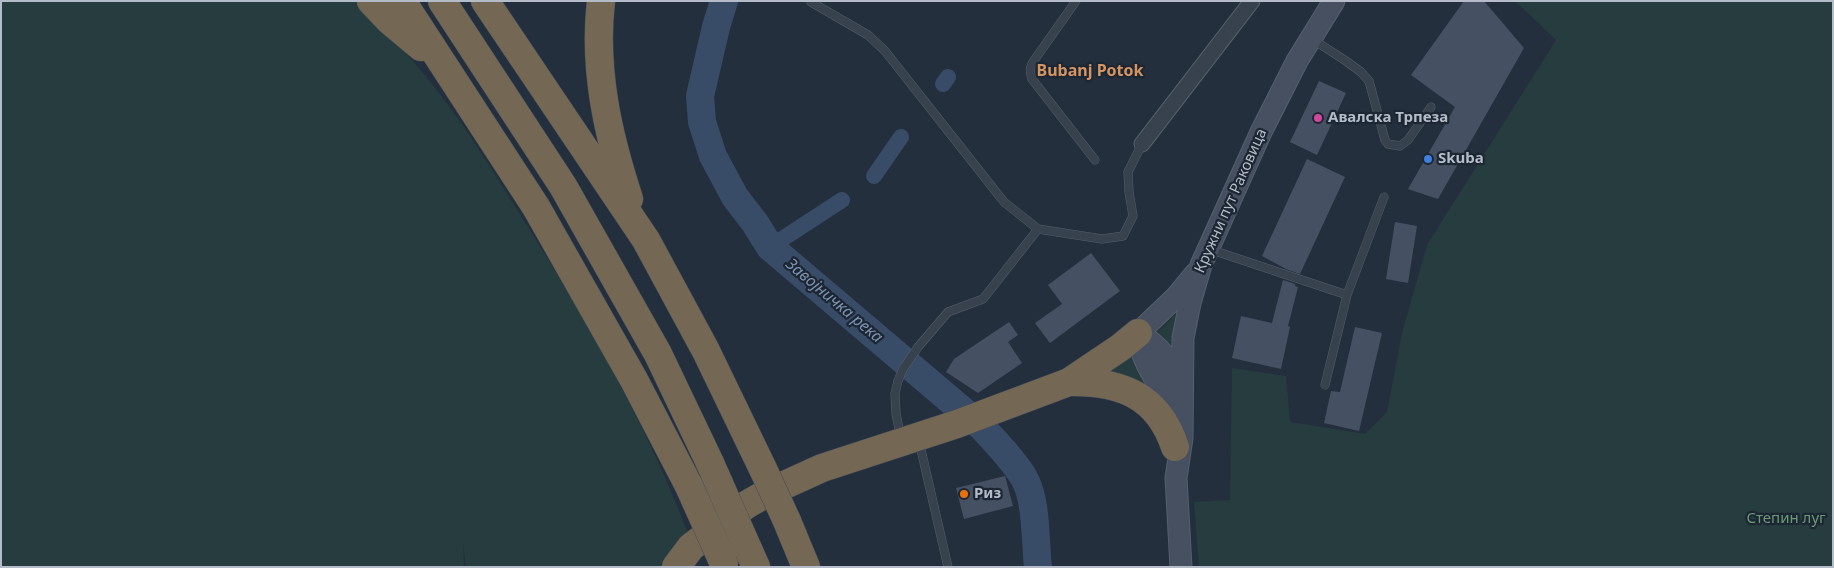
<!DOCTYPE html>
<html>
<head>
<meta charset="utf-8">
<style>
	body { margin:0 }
	#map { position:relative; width:1834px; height:568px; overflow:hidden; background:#242f3e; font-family:"Noto Sans",sans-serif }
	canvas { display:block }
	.frame { position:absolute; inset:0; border:2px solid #b4bcc9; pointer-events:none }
</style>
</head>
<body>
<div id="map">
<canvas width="1834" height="568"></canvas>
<div class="frame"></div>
</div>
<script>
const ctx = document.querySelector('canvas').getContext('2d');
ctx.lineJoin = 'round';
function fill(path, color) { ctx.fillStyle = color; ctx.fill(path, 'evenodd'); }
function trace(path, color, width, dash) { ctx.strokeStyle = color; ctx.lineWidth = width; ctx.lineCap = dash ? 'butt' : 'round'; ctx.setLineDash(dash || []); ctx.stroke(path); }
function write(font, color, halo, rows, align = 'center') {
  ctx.font = font + ' "Noto Sans",sans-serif'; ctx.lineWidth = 4.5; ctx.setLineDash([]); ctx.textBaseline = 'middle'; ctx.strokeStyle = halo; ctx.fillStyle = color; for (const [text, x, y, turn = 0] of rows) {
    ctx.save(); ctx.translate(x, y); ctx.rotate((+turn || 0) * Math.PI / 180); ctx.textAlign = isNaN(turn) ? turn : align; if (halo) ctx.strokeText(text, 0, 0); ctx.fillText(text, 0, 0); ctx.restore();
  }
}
fill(new Path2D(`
	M1 1H357C378 27 403 48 424 74 464 122 495 175 528 227 590 326 648 427 689 536L665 567H466L463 544 464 567H1Z
	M1515 1H1833V567H1199L1194 502 1230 500 1232 368 1286 376 1290 422 1365 434 1387 412 1402 333 1427 245 1556 40Z
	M1175 315 1179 317 1175 361 1154 336Z
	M1132 354 1162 407 1099 375Z`), '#263c3f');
trace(new Path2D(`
	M943 84 948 77
	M874 176 901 137
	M770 247 842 200`), '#394c67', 16);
trace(new Path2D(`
	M724 1 716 27 700 96 702 122 713 156 735 197 755 223 770 247 982 427C996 443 1013 459 1024 478 1037 500 1035 541 1038 567`), '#394c67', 28);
fill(new Path2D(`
	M1464 1H1484L1524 48 1438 199 1408 189 1455 107 1411 75Z
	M1319 81 1346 93 1317 155 1290 142Z
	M1307 159 1345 177 1300 274 1286 269 1262 256Z
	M1395 222 1417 226 1408 283 1386 279Z
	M1091 253 1120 291 1050 343 1035 323 1062 304 1048 285Z
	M1283 280 1295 284V286L1298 287 1288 326 1290 327 1281 369 1232 358 1241 316 1272 323Z
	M1009 322 1018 335 1008 342 1022 363 978 393 946 372 954 359Z
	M1355 327 1382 333 1359 431 1324 423 1331 391 1340 392Z
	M1005 476 1013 506 964 519 956 488Z`), '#455162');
const lane = new Path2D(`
	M1076 1 1035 59C1030 66 1029 70 1032 79L1095 160
	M811 2 868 35 885 51 1004 202 1038 229 1102 239 1123 236 1133 216 1129 192 1128 172 1142 144
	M1312 39 1346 61 1361 72 1369 81 1385 140 1388 144 1400 146 1408 140 1431 107
	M1209 249 1347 295 1384 197
	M1325 385 1347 295
	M901 438 896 414 895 393 898 381 903 369 918 347 948 312 983 299 1038 229
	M919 441 948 567`);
const street = new Path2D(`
	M1142 144 1252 1`);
const secondary = new Path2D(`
	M1138 333C1142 366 1158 378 1169 407 1172 414 1173 422 1174 430
	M1138 333 1176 297 1195 274
	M1138 333C1158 345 1172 360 1179 383
	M1181 567 1176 478 1182 438 1183 338 1190 303 1201 265 1261 132 1297 61 1334 1`);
const highway = new Path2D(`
	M371 1 390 21 421 47
	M402 1 536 207 634 380 689 486
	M442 1 563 186 658 354 710 463
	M485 1 646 240 706 351 763 469
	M601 1C593 69 608 135 629 199
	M1069 382C1120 381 1158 395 1175 447
	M787 521 806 567
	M748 549 756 567
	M676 567 691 547 746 505 767 493 822 468 957 424 1069 382 1121 347 1138 333`);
trace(lane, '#565f6c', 9);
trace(street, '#565f6c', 17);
trace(secondary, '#565f6c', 23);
trace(highway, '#434c59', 29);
trace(lane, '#38414e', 8);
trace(street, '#38414e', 15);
trace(secondary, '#465061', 21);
trace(highway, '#746855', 28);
const highwayBridge = new Path2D(`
	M710 463 748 549
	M763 469 787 521
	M689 486 724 564`);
trace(highwayBridge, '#434c59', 29, []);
trace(highwayBridge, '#746855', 28);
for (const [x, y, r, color] of [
	[1318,118,5,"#d1479c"],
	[1428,159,5,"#3f7fe0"],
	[964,494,5,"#e8710a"]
]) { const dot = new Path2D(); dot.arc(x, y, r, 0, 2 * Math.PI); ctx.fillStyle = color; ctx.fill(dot); trace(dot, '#1d2633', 2); }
write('bold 15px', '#b4bcc9', '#1d2633', [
	["Авалска Трпеза",1328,118],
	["Skuba",1438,159],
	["Риз",974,494]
], 'left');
write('15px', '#b4bcc9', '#1d2633', [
	["Кружни пут Раковица",1231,201,-66]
]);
write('15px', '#6b9a76', '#1d2633', [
	["Степин луг",1786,519]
]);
write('bold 16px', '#d59563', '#1d2633', [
	["Bubanj Potok",1090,71]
]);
write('italic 16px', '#7c92b1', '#1d2633', [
	["Завојничка река",834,301,40]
]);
</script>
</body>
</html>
